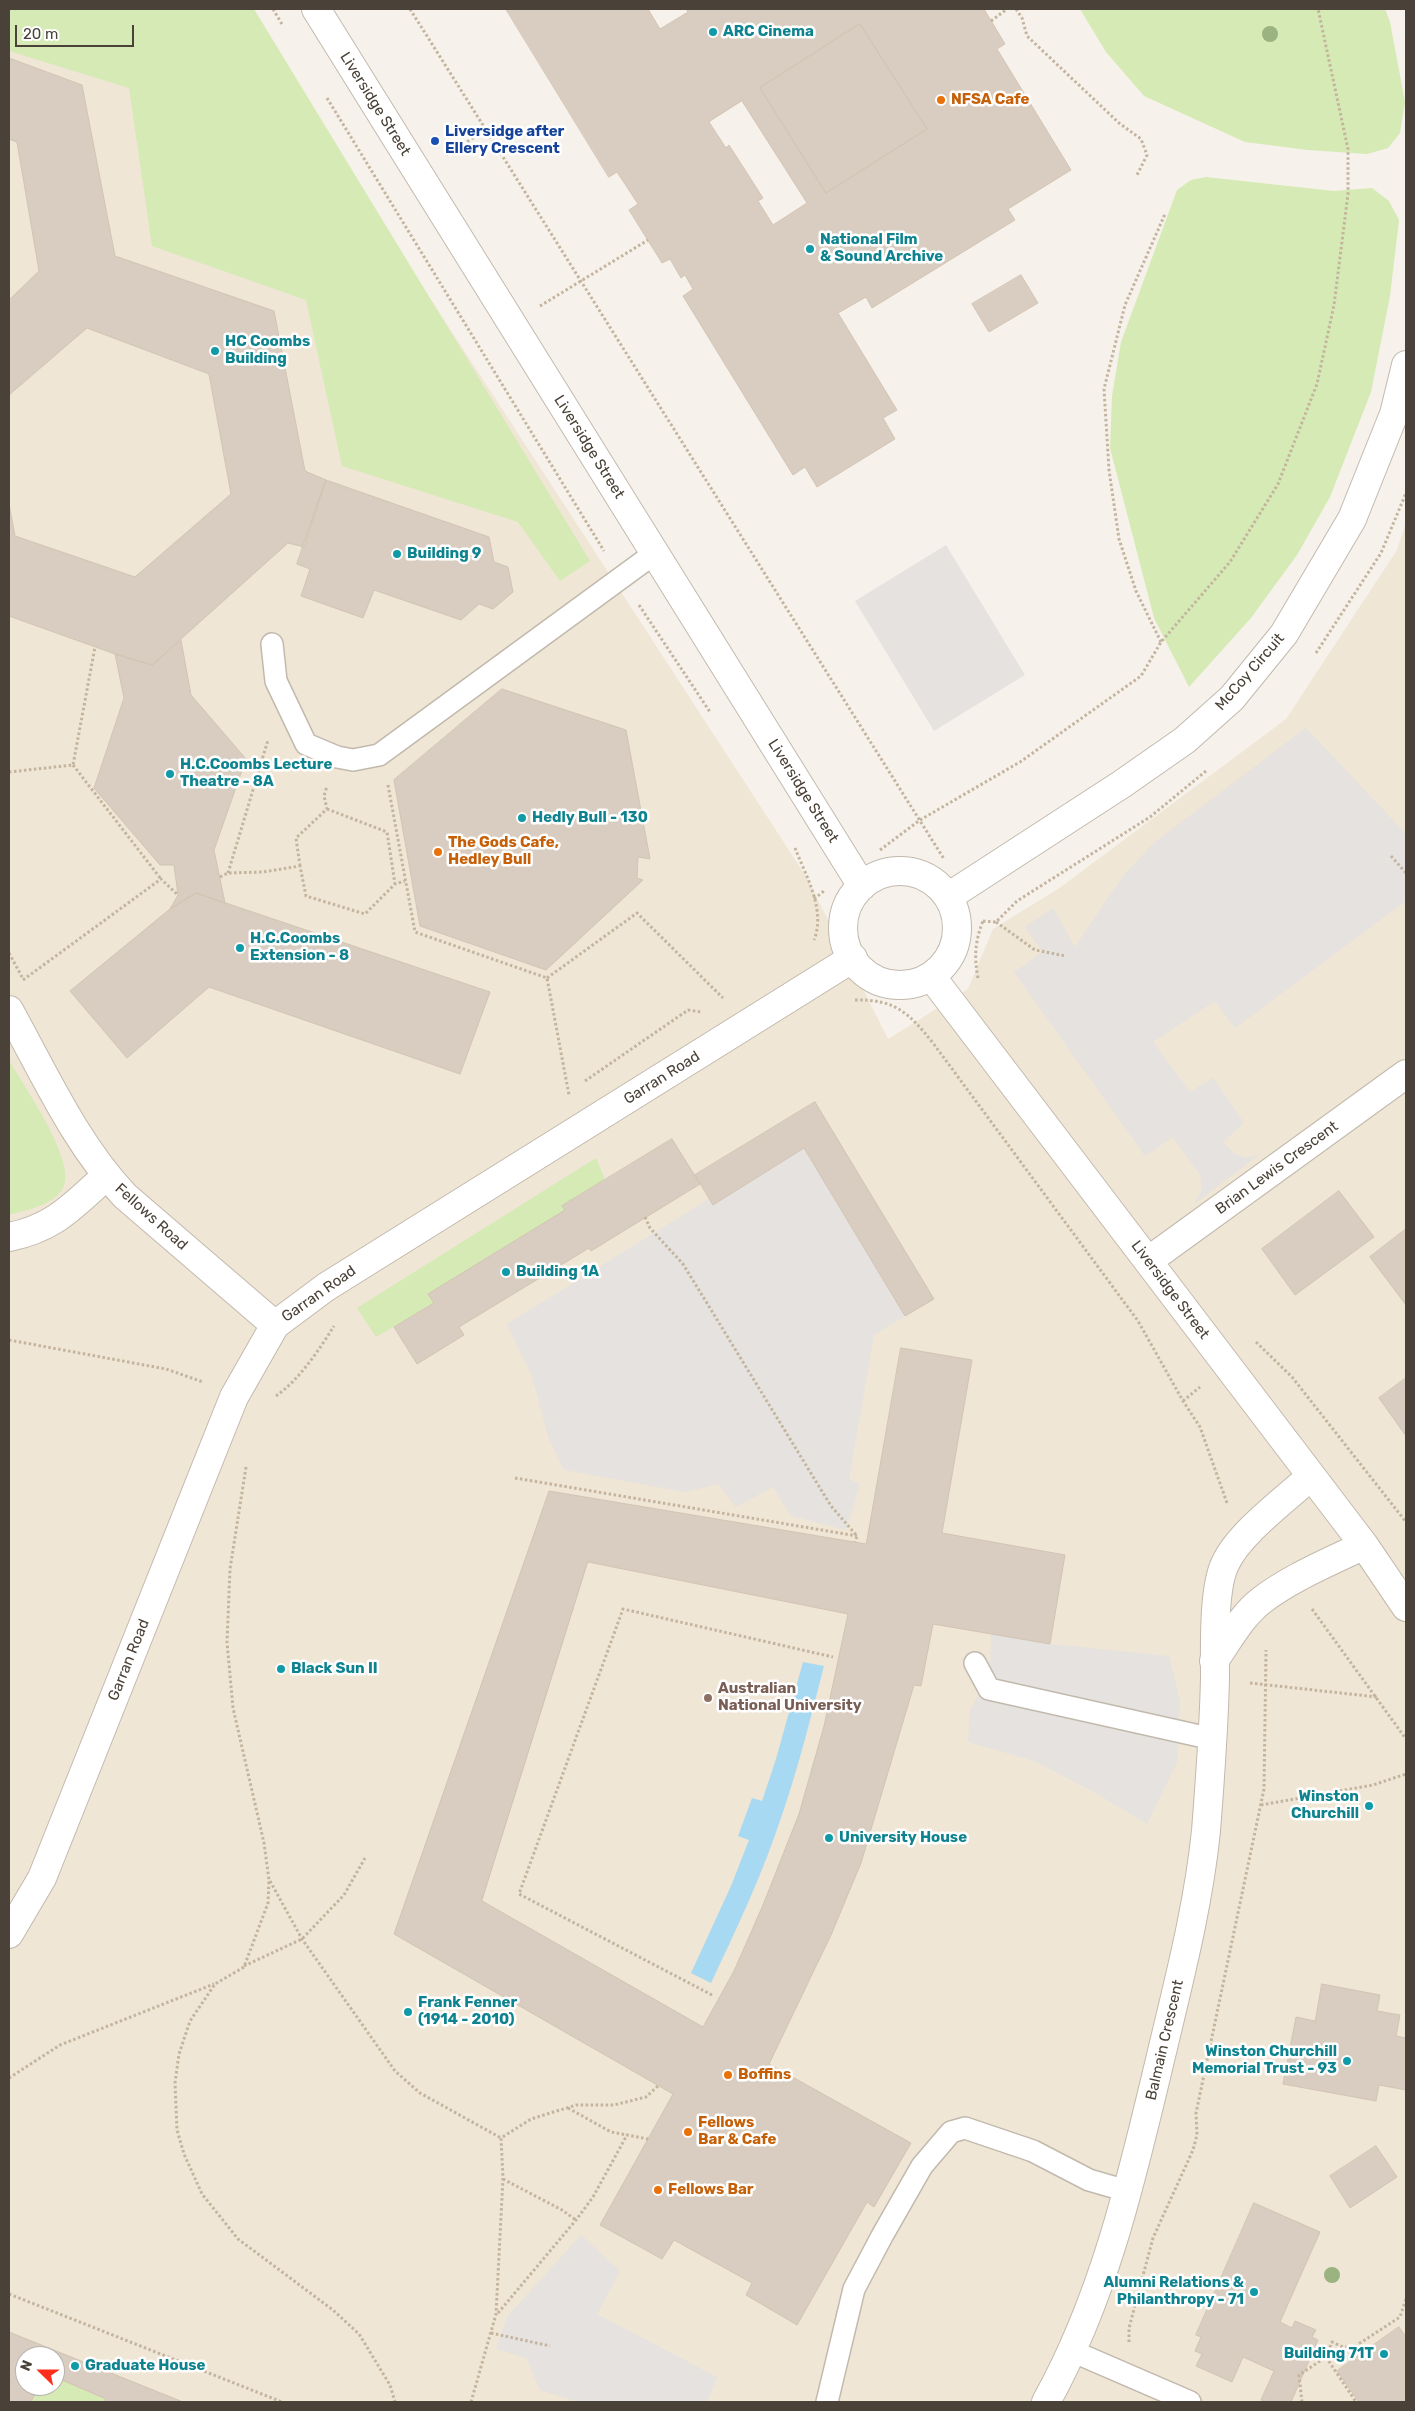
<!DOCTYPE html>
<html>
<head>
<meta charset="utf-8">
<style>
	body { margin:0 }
	#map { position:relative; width:1415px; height:2411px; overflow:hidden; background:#f6f2eb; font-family:Rubik,sans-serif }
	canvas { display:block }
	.frame { position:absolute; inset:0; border:10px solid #4a4238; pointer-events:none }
	.north { position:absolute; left:15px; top:2346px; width:50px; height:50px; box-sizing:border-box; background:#fff; border:1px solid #b7b3af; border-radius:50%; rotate:292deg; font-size:14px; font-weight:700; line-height:20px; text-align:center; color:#4a4238 }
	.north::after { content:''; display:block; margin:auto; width:18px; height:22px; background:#fd2e1b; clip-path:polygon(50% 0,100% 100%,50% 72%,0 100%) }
	.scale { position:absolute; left:15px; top:25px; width:119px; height:22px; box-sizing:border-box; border:2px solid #4a4238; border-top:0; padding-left:6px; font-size:15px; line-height:18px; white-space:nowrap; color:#4a4238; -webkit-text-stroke:4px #fff; paint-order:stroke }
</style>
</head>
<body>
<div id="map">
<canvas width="1415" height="2411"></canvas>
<div class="frame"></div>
<div class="north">N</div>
<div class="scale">20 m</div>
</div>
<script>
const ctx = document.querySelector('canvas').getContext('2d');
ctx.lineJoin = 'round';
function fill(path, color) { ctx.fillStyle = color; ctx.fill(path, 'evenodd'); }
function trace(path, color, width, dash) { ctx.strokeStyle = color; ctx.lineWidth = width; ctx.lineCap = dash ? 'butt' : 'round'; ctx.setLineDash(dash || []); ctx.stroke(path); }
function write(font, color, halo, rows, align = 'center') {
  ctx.font = font + ' Rubik,sans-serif'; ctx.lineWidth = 5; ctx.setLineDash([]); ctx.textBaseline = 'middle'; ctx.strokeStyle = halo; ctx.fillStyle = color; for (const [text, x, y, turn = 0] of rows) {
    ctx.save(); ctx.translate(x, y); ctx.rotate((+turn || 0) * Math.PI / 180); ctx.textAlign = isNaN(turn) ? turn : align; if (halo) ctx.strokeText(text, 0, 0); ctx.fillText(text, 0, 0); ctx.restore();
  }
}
fill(new Path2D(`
	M9 9H242L807 878 888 1039 968 989 993 929 1058 889 1286 719 1397 550 1406 522V2402H9ZM25 2356H55V2386H25Z`), '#efe6d5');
fill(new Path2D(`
	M9 9H254L590 561 560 581 518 522 342 466 306 300 152 246 129 88 9 51Z
	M1080 9H1385L1390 22 1405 102 1400 133 1388 148 1367 154 1308 150 1245 142 1144 96 1106 52Z
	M1206 177 1334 191 1372 188 1389 201 1399 220 1390 296 1371 392 1330 497 1297 555 1251 618 1189 687 1154 618 1110 448 1112 396 1121 342 1177 190 1191 180Z
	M9 1060C23 1085 78 1163 63 1188 54 1205 26 1210 9 1215Z
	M596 1158 605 1180 563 1206 565 1210 434 1303 376 1337 357 1308Z
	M55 2377 106 2399 105 2402H31L38 2386H55Z`), '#d5eab4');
fill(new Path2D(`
	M946 545 1025 675 934 731 855 601Z
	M1306 728 1406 834V901L1235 1028 1215 1001 1153 1042 1190 1092 1213 1078 1244 1123 1223 1142 1236 1155 1247 1158 1260 1154 1193 1205 1202 1189 1200 1175 1173 1137 1145 1156 1014 972 1043 952 1025 927 1053 908 1075 947 1123 876 1155 842Z
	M804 1148 905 1316 874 1335 849 1479 860 1484 846 1530 791 1516 773 1487 736 1507 719 1484 685 1492 564 1470 549 1439 532 1376 507 1324 709 1199 713 1204Z
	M991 1634 1050 1644 1169 1656 1180 1701 1177 1762 1147 1824 1094 1792 1034 1761 968 1742 970 1711 990 1673Z
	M581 2235 620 2271 597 2314 717 2377 707 2402H579L540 2390 526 2358 496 2349 507 2317Z`), '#e5e2df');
fill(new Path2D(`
	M803 1662 824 1666C811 1716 799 1766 782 1815 763 1873 737 1928 711 1983L691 1973 731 1886 749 1840 738 1836 752 1798 762 1801 776 1759Z`), '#a8d9f2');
const building = new Path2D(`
	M506 9H648L660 29 688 12 686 9H984L1005 44 997 49 1071 170 1008 209 1015 220 872 308 866 297 838 313 897 410 883 418 895 439 817 487 805 467 793 475 683 296 693 289 685 275 681 278 670 259 662 263 629 210 638 204 617 172 609 177ZM860 24 927 129 826 193 760 88ZM742 101 807 203 773 225 758 201 763 198 729 145 726 148 709 122Z
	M860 24 927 129 826 193 760 88Z
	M9 58 82 85 115 256 274 311 305 471 326 480 304 547 288 543 152 665 115 654 9 616V504L15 536 135 577 231 494 209 374 87 328 9 395V300L39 271 17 142 9 139Z
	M1021 275 1038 303 989 332 972 304Z
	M326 480 489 537 494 562 508 567 513 592 493 609 479 604 461 620 374 590 363 618 301 596 310 569 297 564Z
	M181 640 191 695 246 759 214 850 225 903 196 893 170 909 178 895 174 865H160L94 788 124 698 115 654 152 665Z
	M502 689 626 730 650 859 638 857 637 878 643 880 546 970 420 926 394 780Z
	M196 893 490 992 460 1074 209 987 127 1058 70 991 170 909Z
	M815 1102 934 1299 905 1316 804 1148 713 1205 695 1175Z
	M672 1139 700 1184 591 1251 589 1248 459 1327 464 1335 417 1364 394 1327 434 1303 428 1294 565 1210 562 1206Z
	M1339 1191 1374 1237 1295 1295 1262 1249Z
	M1406 1229V1305L1370 1257Z
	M901 1348 972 1360 942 1533 1065 1555 1050 1644 933 1624 921 1686 914 1685 861 1863 831 1935 769 2064 911 2143 874 2207 867 2202 797 2325 746 2295 752 2283 674 2240 662 2259 600 2225 673 2094 394 1934 549 1491 866 1544ZM588 1562 848 1614 824 1726 799 1814 763 1905 734 1971 703 2027 482 1901Z
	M1406 1378V1436L1379 1398Z
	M1322 1984 1380 1995 1377 2011 1400 2015 1396 2036 1406 2038V2090L1379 2085 1376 2101 1283 2084 1296 2017 1315 2021Z
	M1376 2146 1397 2177 1350 2208 1330 2176Z
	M1254 2203 1320 2232 1280 2322 1292 2328 1295 2321 1316 2330 1312 2337 1318 2340 1291 2402H1266L1261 2400 1274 2371 1243 2357 1232 2382 1196 2366 1202 2354 1195 2351 1201 2337 1196 2335Z
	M1399 2327 1406 2337V2402H1359L1337 2371Z
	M9 2332 183 2402H105L106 2399 55 2377V2356H25V2386H38L31 2402H9Z`);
fill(building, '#d8cdc0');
trace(building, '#d3c4b3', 1);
const lane = new Path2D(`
	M272 644 276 681 306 744 337 757 353 760 379 755 655 553
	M975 1663 989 1689 1213 1739
	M1072 2351 1190 2402
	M827 2402 854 2289 882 2236 922 2166 951 2132 965 2128 1033 2151 1089 2180 1127 2191`);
const street = new Path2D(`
	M316 9 862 886
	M843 928a57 57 0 1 1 114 0a57 57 0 1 1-114 0Z
	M948 897 1122 784 1185 740 1232 698 1284 634 1352 519 1394 414 1406 365
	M931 976 1364 1545 1406 1607
	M9 1010C44 1073 75 1143 125 1196L275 1325
	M9 1237C54 1228 73 1206 106 1176
	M1148 1261 1406 1074
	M1214 1661C1228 1641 1242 1615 1262 1600 1292 1577 1330 1562 1364 1545
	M9 1934 42 1878 234 1397 275 1325 326 1287 853 958
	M1046 2402C1105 2296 1132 2177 1160 2060 1178 1984 1198 1909 1206 1831 1210 1780 1214 1729 1215 1677 1215 1649 1213 1589 1225 1564 1239 1533 1286 1499 1311 1476`);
trace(lane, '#c2b9ad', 24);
trace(street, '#c2b9ad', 30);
trace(new Path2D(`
	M273 9 283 26
	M410 9 944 859
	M1016 9 1022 18 1027 36 1119 123 1141 139 1147 155 1137 175
	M991 21 1007 9
	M327 98 604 551
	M446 155 486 130
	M540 306 648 240
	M639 605 710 712
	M1161 642 1136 591 1119 539 1109 470 1104 389 1125 305 1165 214
	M1316 653 1381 553 1406 493
	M73 765 161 879
	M9 772 73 765 95 647
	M388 785 415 932 547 978 569 1095
	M327 809 387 832 395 884
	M795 848C806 876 826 910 814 940
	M880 850 920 820 1020 762 1141 676 1161 642 1230 562 1278 484 1317 384 1334 305 1348 194V149L1318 9
	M1391 856 1406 873
	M300 866 296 838 327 809 324 796 327 786
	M228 873 268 740
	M220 877 228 873 263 872 300 866 306 896 365 914 395 884 405 881
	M814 899 824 891
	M983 921 996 922 1017 901 1150 817 1206 771
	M996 922 1035 950 1066 956
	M9 953 22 977
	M547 978 637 913 723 998
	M978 978C974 957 975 941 983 921
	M23 980 161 879 178 895
	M855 1000C895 999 909 1013 933 1043L1138 1321 1183 1401 1200 1427 1227 1503
	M585 1081 688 1010 701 1012
	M645 1217 650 1228 683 1264 831 1506 857 1536 855 1542
	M9 1340 166 1369 203 1382
	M1256 1342 1292 1377 1406 1522
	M276 1396C299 1380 319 1350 334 1326
	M1183 1401 1200 1387
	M246 1467 230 1569 227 1642 233 1708 264 1843 269 1880 268 1903 244 1967 215 1984 190 2021 179 2054 175 2083 177 2130 184 2154 202 2194 238 2239 333 2310 359 2334 390 2385 395 2402
	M515 1478 857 1536
	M1312 1609 1406 1739
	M1250 1683 1377 1697
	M1261 1805 1373 1785 1406 1774
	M270 1881 302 1939 395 2071 420 2093 501 2138
	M244 1966 302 1939 344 1895 365 1858
	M712 1995 519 1894 623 1609 833 1657
	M9 2078 60 2045 214 1984
	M568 2108 611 2132 627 2135
	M503 2179 562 2210 576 2220
	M9 2294 282 2402
	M498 2313 576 2220 593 2197 627 2135 648 2139
	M491 2333 550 2346
	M1129 2342V2328L1153 2238 1193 2150 1197 2135 1196 2113 1264 1789 1266 1650
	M1326 2357 1356 2402
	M471 2402 496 2314 503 2178 501 2138 531 2119 576 2105H614L646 2097 658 2086
	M1302 2402 1299 2375 1326 2357 1332 2342 1343 2347H1354L1400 2317 1406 2299`), '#c4b49e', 3, [2.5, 2.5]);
trace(lane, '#fff', 21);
trace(street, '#fff', 28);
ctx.fillStyle = '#9ab380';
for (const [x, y] of [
	[1270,34],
	[1332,2275]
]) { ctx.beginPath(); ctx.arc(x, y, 8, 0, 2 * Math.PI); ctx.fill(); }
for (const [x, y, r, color] of [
	[713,32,5,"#0f9aa8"],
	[941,100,5,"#e8710a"],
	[435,141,5,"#1a4fb4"],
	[810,249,5,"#0f9aa8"],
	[215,351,5,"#0f9aa8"],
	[397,554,5,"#0f9aa8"],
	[170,774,5,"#0f9aa8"],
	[522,818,5,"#0f9aa8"],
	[438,852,5,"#e8710a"],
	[240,948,5,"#0f9aa8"],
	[506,1272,5,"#0f9aa8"],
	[281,1669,5,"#0f9aa8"],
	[708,1698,5,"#8d6e63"],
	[1369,1806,5,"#0f9aa8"],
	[829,1838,5,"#0f9aa8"],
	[408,2012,5,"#0f9aa8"],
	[1347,2061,5,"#0f9aa8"],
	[728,2075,5,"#e8710a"],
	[688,2132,5,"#e8710a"],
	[658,2190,5,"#e8710a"],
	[1254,2292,5,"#0f9aa8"],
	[1384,2354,5,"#0f9aa8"],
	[75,2366,5,"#0f9aa8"]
]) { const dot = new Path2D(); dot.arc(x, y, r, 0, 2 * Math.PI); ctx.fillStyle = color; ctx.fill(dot); trace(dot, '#fff', 2); }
write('bold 15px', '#0d838f', '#fff', [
	["ARC Cinema",723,32],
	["National Film",820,240],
	["& Sound Archive",820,257],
	["HC Coombs",225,342],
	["Building",225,359],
	["Building 9",407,554],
	["H.C.Coombs Lecture",180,765],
	["Theatre - 8A",180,782],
	["Hedly Bull - 130",532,818],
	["H.C.Coombs",250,939],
	["Extension - 8",250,956],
	["Building 1A",516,1272],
	["Black Sun II",291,1669],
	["Winston",1359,1797,"right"],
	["Churchill",1359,1814,"right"],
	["University House",839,1838],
	["Frank Fenner",418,2003],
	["(1914 - 2010)",418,2020],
	["Winston Churchill",1337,2052,"right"],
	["Memorial Trust - 93",1337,2069,"right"],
	["Alumni Relations &",1244,2283,"right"],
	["Philanthropy - 71",1244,2300,"right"],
	["Building 71T",1374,2354,"right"],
	["Graduate House",85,2366]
], 'left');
write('bold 15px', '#c56008', '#fff', [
	["NFSA Cafe",951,100],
	["The Gods Cafe,",448,843],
	["Hedley Bull",448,860],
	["Boffins",738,2075],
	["Fellows",698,2123],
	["Bar & Cafe",698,2140],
	["Fellows Bar",668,2190]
], 'left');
write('15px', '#4a4238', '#fff', [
	["Liversidge Street",375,104,58],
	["Liversidge Street",589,447,58],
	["McCoy Circuit",1250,672,-49],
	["Liversidge Street",803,791,58],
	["Garran Road",662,1078,-32],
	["Brian Lewis Crescent",1277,1168,-36],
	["Fellows Road",151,1217,42],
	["Liversidge Street",1170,1290,53],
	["Garran Road",319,1294,-35],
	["Garran Road",129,1660,-68],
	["Balmain Crescent",1165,2040,-77]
]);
write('bold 15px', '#164399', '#fff', [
	["Liversidge after",445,132],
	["Ellery Crescent",445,149]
], 'left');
write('bold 15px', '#785e54', '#fff', [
	["Australian",718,1689],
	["National University",718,1706]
], 'left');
</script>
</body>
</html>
